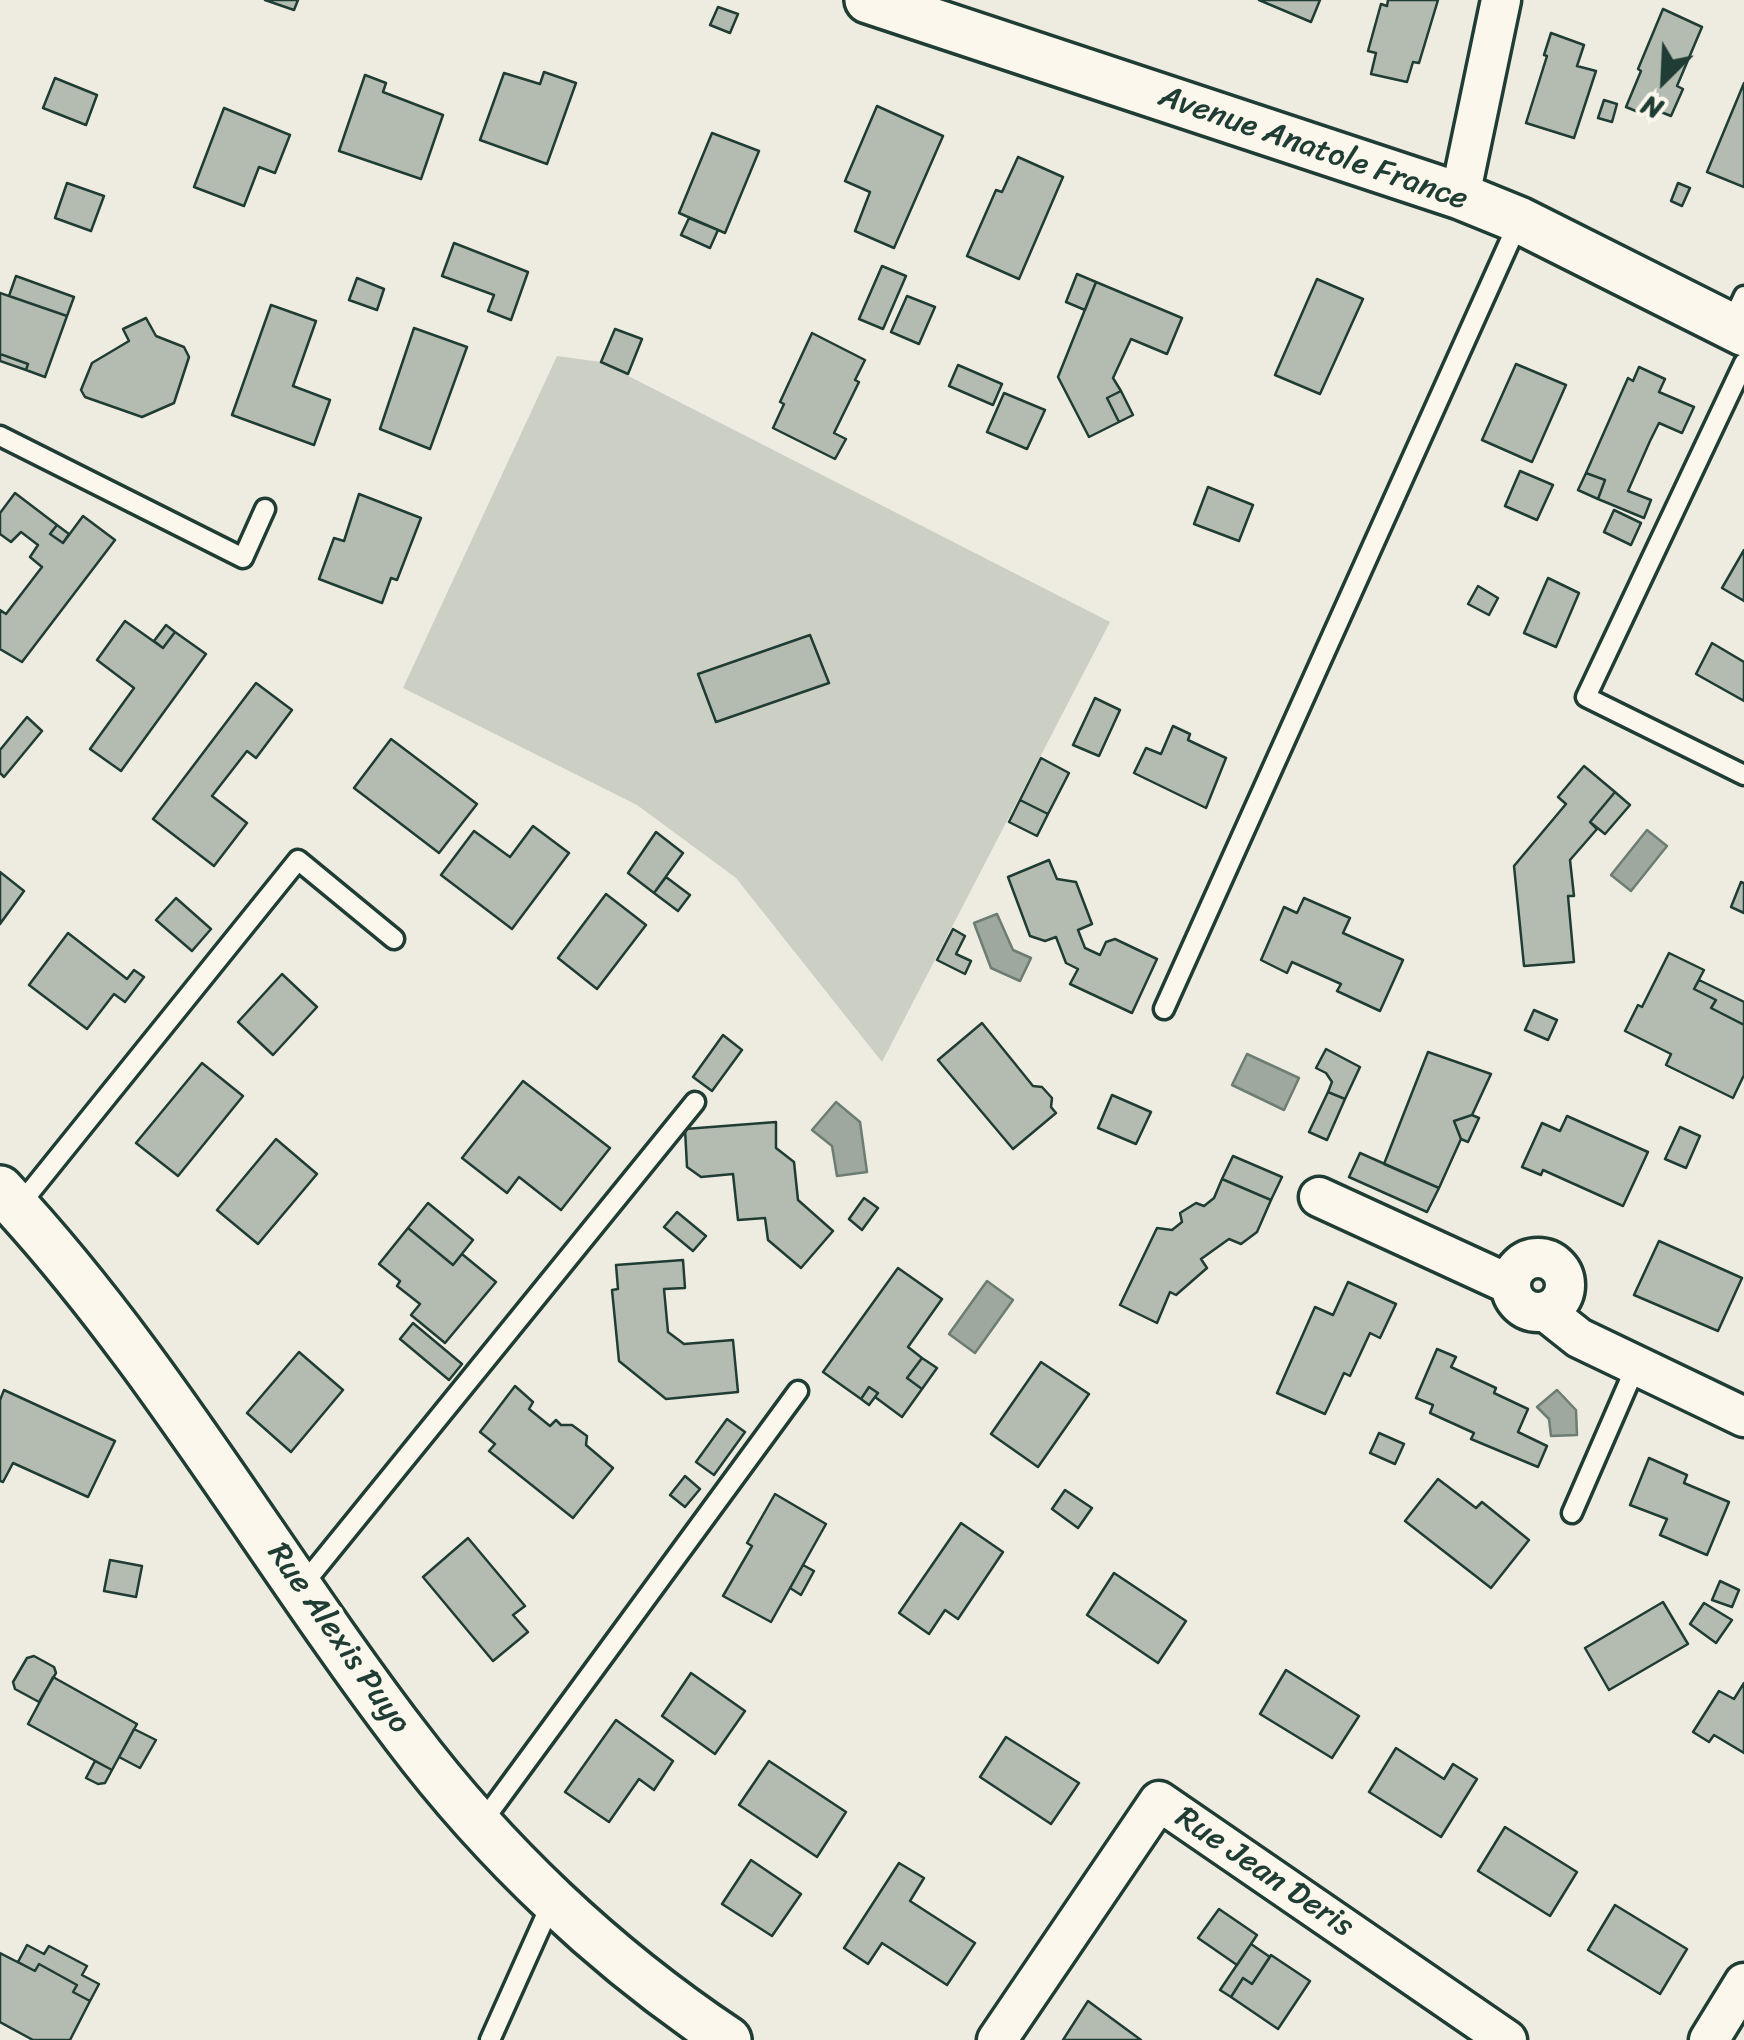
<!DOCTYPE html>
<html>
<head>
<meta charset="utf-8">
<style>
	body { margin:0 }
	#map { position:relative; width:1744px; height:2040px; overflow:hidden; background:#eeece1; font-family:Sriracha,sans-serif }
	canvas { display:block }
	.north { position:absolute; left:1614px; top:30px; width:100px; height:100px; -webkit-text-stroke:8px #fbf7ec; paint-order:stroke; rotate:204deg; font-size:28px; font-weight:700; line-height:40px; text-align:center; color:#1f3d34 }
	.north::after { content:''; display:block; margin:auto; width:35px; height:45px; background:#1f3d34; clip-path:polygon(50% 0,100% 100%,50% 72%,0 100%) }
</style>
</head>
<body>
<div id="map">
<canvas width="1744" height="2040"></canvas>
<div class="north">N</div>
</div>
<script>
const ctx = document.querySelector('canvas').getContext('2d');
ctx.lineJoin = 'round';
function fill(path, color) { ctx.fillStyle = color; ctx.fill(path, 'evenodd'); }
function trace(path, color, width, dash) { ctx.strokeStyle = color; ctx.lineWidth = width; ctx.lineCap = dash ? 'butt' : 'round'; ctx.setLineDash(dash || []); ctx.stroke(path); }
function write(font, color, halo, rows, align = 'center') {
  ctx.font = font + ' Sriracha,sans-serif'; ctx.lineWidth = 8; ctx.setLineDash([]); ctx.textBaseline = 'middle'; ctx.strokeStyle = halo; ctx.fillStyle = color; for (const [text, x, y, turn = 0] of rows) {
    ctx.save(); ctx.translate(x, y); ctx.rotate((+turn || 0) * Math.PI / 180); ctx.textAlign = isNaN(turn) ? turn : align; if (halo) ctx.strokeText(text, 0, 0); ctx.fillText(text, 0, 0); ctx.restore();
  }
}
fill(new Path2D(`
	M557 356 601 362 1110 622 882 1062 736 878 637 805 403 688Z`), '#cbcfc4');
const water = new Path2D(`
	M1647 830 1667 846 1631 891 1611 875Z
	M997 914 1013 950 1031 958 1020 981 991 968 974 923Z
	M1247 1054 1299 1078 1284 1110 1232 1085Z
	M836 1102 860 1122 867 1172 837 1176 832 1146 812 1130Z
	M987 1281 1013 1300 975 1353 949 1334Z
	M1557 1390 1576 1410 1577 1435 1551 1436 1549 1419 1537 1407Z`);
fill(water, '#9fa89f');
trace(water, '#6c7d74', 2.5);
const building = new Path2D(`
	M265 0H298L294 10Z
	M1259 0H1320L1311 22Z
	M1388 0H1438L1419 63 1413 62 1407 82 1371 74 1376 53 1368 51 1381 4 1387 6Z
	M718 7 738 14 730 33 710 25Z
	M1663 9 1702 27 1677 86 1683 89 1671 116 1651 108 1648 116 1626 107 1641 71 1638 69Z
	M1551 33 1584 45 1577 66 1596 71 1574 138 1526 123 1547 56 1544 55Z
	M544 72 576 83 547 164 480 140 504 73 540 84Z
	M365 75 386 83 383 92 443 115 421 179 339 151Z
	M55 78 97 95 86 125 43 108Z
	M1744 83V187L1707 172Z
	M1604 100 1617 104 1612 122 1598 118Z
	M877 106 943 136 894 248 855 231 870 192 845 181Z
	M224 108 290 135 275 173 259 167 244 206 194 187Z
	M712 133 759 151 725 233 679 213Z
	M1018 157 1063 177 1019 279 967 256 996 190 1002 192Z
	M67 183 104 196 91 231 55 218Z
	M1678 183 1690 188 1682 206 1671 201Z
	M689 218 718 230 710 248 681 235Z
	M454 243 528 272 511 320 488 311 494 295 442 276Z
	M882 266 906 276 883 329 859 319Z
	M1077 274 1096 282 1085 310 1066 302Z
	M16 276 74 297 67 316 9 296Z
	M357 278 384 289 377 310 349 300Z
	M1317 279 1363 299 1320 394 1275 375Z
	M1096 282 1182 318 1167 354 1131 339 1113 378 1121 391 1107 398 1119 422 1089 437 1058 377Z
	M0 293 67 316 45 377 26 370 28 364 0 354Z
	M907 296 935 307 919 344 891 332Z
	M271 305 316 321 293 386 330 400 314 445 232 415Z
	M146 318 156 336 184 347 189 357 174 403 142 417 85 397 81 390 92 363 129 341 123 329Z
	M414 328 467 347 430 449 380 429Z
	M615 329 642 339 628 374 601 362Z
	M812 333 865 360 855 380 859 382 834 433 846 439 835 459 773 428 784 404 780 402Z
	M0 354 28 364 26 370 0 361Z
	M1516 364 1566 385 1532 462 1482 440Z
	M958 365 1002 384 993 405 949 386Z
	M1639 367 1665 379 1659 392 1694 407 1682 433 1659 423 1650 441 1628 491 1651 500 1644 518 1598 499 1605 480 1586 473 1628 378 1633 381Z
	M1121 391 1133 415 1119 422 1107 398Z
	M1004 393 1045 410 1027 449 987 432Z
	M1520 471 1553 485 1537 520 1505 506Z
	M1586 473 1605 480 1598 499 1578 490Z
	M1208 487 1253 505 1239 541 1194 524Z
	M15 493 57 525 50 534 63 543 83 516 115 540 22 662 0 649V610L6 614 42 567 30 557 38 545 21 532 11 542 0 534V513Z
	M359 494 421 518 397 580 391 578 382 603 319 579 334 538 344 541Z
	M1614 510 1641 523 1631 545 1604 532Z
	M57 525 69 534 63 543 50 534Z
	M1744 550V601L1722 588Z
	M1548 578 1579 593 1556 647 1524 633Z
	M1478 586 1498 598 1489 615 1468 604Z
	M125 621 163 648 175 632 206 654 121 771 90 749 134 688 97 660Z
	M166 625 175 632 163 648 154 641Z
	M810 635 829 683 716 722 698 674Z
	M1712 643 1744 662V701L1696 674Z
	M256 683 292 710 256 758 247 751 212 796 247 823 214 866 153 819Z
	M1095 698 1120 710 1099 756 1073 745Z
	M27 717 42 731 4 777 0 773V750Z
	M1173 726 1190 734 1188 740 1226 758 1206 808 1134 773 1146 748 1161 754Z
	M391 739 477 804 439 853 354 788Z
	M1041 758 1069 773 1048 814 1020 800Z
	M1584 766 1615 792 1590 822 1597 829 1570 860 1574 896H1568L1574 962 1524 966 1514 866 1566 804 1558 797Z
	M1615 792 1630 805 1605 834 1590 822Z
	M1020 800 1048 814 1037 836 1009 822Z
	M533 826 569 853 512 929 441 875 474 831 510 857Z
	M656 832 683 853 654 893 628 873Z
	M1049 860 1057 879 1076 882 1092 924 1078 930 1085 948 1100 955 1106 942 1115 939 1157 959 1132 1013 1070 984 1078 969 1066 963 1056 937 1045 941 1030 936 1008 877Z
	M0 872 24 891 0 924Z
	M666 877 690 895 678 911 654 893Z
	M1741 882 1744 883V913L1731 907Z
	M606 894 646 925 597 989 558 958Z
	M176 898 211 929 192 951 156 920Z
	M1304 898 1350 918 1343 933 1403 960 1380 1011 1337 991 1341 984 1292 962 1287 973 1261 960 1284 907 1297 913Z
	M953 929 965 936 956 954 971 961 965 974 937 960Z
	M68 933 127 979 134 970 144 977 125 1002 114 994 87 1029 29 985Z
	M1669 953 1704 970 1694 989 1716 1000 1711 1008 1744 1025V1075L1733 1098 1666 1065 1671 1054 1625 1031 1638 1005 1642 1007Z
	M282 974 317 1007 273 1055 238 1022Z
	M1699 980 1744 1002V1025L1711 1008 1716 1000 1694 989Z
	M1534 1010 1557 1020 1548 1040 1525 1030Z
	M982 1023 1033 1086 1042 1087 1052 1098 1051 1107 1056 1113 1013 1149 938 1060Z
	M723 1035 742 1050 712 1091 693 1077Z
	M1326 1049 1360 1067 1345 1099 1328 1092 1332 1082 1326 1073 1316 1068Z
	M1428 1052 1491 1074 1472 1115 1454 1121 1461 1139 1439 1188 1384 1164Z
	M202 1063 243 1096 178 1176 136 1143Z
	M523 1081 610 1148 561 1210 519 1177 507 1193 462 1158Z
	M1328 1092 1345 1099 1327 1140 1309 1132Z
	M1112 1095 1151 1112 1136 1144 1098 1128Z
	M1472 1115 1479 1118 1468 1142 1461 1139 1454 1121Z
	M1567 1116 1648 1152 1623 1206 1543 1170 1541 1175 1522 1167 1542 1123 1560 1131Z
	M776 1122V1148L794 1162 798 1200 833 1231 801 1268 768 1240 765 1218 738 1220 733 1174 701 1177 687 1167 685 1129Z
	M1680 1127 1700 1136 1686 1168 1665 1159Z
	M276 1139 317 1174 258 1244 217 1210Z
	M1360 1153 1439 1188 1427 1212 1349 1177Z
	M1233 1156 1282 1177 1271 1200 1222 1179Z
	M1222 1179 1271 1200 1257 1232 1241 1244 1229 1239 1201 1259 1207 1268 1176 1295 1170 1292 1157 1323 1120 1305 1157 1228 1172 1230 1182 1222 1180 1213 1196 1203 1204 1206 1214 1198Z
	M864 1198 878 1208 862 1230 849 1219Z
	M428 1203 473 1240 453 1265 408 1228Z
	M677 1212 706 1236 693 1251 664 1227Z
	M408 1228 453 1265 462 1254 496 1282 445 1343 411 1315 420 1304 397 1286 400 1281 379 1264Z
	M1659 1241 1742 1278 1718 1331 1634 1295Z
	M683 1260 685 1288 664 1289 668 1332 684 1344 733 1340 738 1392 666 1399 619 1361 612 1290 618 1289 616 1265Z
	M898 1268 942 1299 908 1347 922 1358 907 1378 922 1389 902 1417 875 1397 878 1393 869 1387 861 1399 823 1372Z
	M1348 1282 1396 1304 1380 1338 1370 1333 1350 1376 1344 1373 1325 1414 1277 1393 1315 1307 1333 1315Z
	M413 1323 462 1364 449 1380 400 1339Z
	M1437 1349 1456 1357 1451 1367 1496 1388 1494 1393 1528 1409 1518 1432 1547 1446 1538 1467 1471 1439 1474 1433 1430 1413 1433 1405 1416 1398Z
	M299 1352 343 1390 291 1452 247 1413Z
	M922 1358 937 1368 922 1389 907 1378Z
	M1041 1362 1089 1394 1038 1467 991 1434Z
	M515 1386 533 1402 529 1409 550 1426 556 1420 561 1425H572L587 1436 586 1445 613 1468 573 1518 489 1451 495 1444 480 1432Z
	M869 1387 878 1393 869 1405 861 1399Z
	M4 1390 115 1441 88 1497 13 1463 3 1482 0 1481V1400Z
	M727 1419 745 1432 714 1475 696 1462Z
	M1379 1433 1404 1444 1395 1464 1370 1453Z
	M1649 1458 1687 1475 1684 1483 1729 1502 1707 1555 1660 1535 1667 1519 1630 1505Z
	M685 1476 700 1489 685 1507 670 1495Z
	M1438 1479 1476 1508 1482 1502 1529 1540 1491 1588 1405 1521Z
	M1065 1490 1092 1508 1078 1528 1052 1509Z
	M775 1494 826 1524 771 1622 723 1596 752 1546 747 1543Z
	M961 1523 1003 1552 958 1619 945 1610 929 1634 899 1613Z
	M468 1538 525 1606 513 1615 528 1632 493 1661 423 1577Z
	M110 1560 142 1566 136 1597 104 1591Z
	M803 1565 814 1571 801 1595 790 1588Z
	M1114 1573 1186 1621 1158 1663 1087 1615Z
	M1720 1581 1739 1590 1732 1607 1712 1600Z
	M1663 1602 1688 1644 1609 1690 1585 1648Z
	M1704 1603 1732 1620 1716 1643 1690 1624Z
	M34 1656 54 1667 56 1673 39 1702 15 1689 13 1682 27 1658Z
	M1286 1670 1359 1716 1332 1758 1260 1714Z
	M691 1673 745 1711 715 1754 662 1716Z
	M53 1677 137 1724 112 1770 28 1724Z
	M1744 1683V1753L1714 1735 1709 1742 1693 1732 1719 1691 1734 1699Z
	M616 1720 673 1761 654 1790 639 1779 609 1822 565 1792Z
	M134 1729 156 1740 140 1768 119 1757Z
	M1006 1737 1079 1783 1051 1824 980 1777Z
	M1396 1748 1444 1779 1453 1764 1477 1779 1441 1837 1369 1792Z
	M95 1761 112 1770 105 1783 98 1784 86 1778Z
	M769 1761 846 1812 817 1857 739 1805Z
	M1505 1827 1577 1872 1550 1916 1478 1871Z
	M751 1860 801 1894 772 1936 722 1904Z
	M899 1863 924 1878 910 1901 975 1943 947 1985 882 1943 868 1964 844 1948Z
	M1615 1905 1687 1949 1660 1994 1588 1950Z
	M1219 1909 1257 1935 1237 1965 1198 1938Z
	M1251 1944 1270 1957 1252 1984 1243 1978 1231 1997 1220 1990Z
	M27 1945 44 1954 49 1946 87 1966 82 1975 99 1984 90 2001 73 1992 77 1985 39 1964 35 1971 18 1962Z
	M0 1953 35 1971 39 1964 77 1985 73 1992 90 2001 70 2040H33L0 2022Z
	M1271 1955 1310 1981 1278 2029 1231 1997 1243 1978 1252 1984Z
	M1088 2001 1141 2040H1063Z`);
fill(building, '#b4bbb0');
trace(building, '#1f3d34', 2.5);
const service = new Path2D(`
	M1730 326 1744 296
	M1744 363 1586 697 1744 775
	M0 436 243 558 265 509
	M1164 1009 1519 221
	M18 1207 298 860 394 939
	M1572 1513 1636 1366
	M301 1587 695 1102
	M480 1825 798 1391
	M490 2040 551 1904`);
const minor = new Path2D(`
	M1460 196 1501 0
	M1319 1197 1511 1285
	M1511 1285a27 27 0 1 1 54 0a27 27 0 1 1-54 0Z
	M1545 1311 1579 1338 1744 1417
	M997 2040 1159 1801 1507 2040
	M1709 2040 1744 1983`);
const tertiary = new Path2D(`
	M868 0 1460 196 1519 220 1744 333
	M0 1189C155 1354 268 1555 405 1735 494 1853 605 1958 728 2040`);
trace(service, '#1f3d34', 25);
trace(minor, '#1f3d34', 45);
trace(tertiary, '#1f3d34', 52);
trace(service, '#fbf7ec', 18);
trace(minor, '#fbf7ec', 38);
trace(tertiary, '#fbf7ec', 45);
write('32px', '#1f3d34', '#fbf7ec', [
	["Avenue Anatole France",1313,149,19],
	["Rue Alexis Puyo",338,1639,55],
	["Rue Jean Deris",1264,1873,34]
]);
</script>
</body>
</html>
